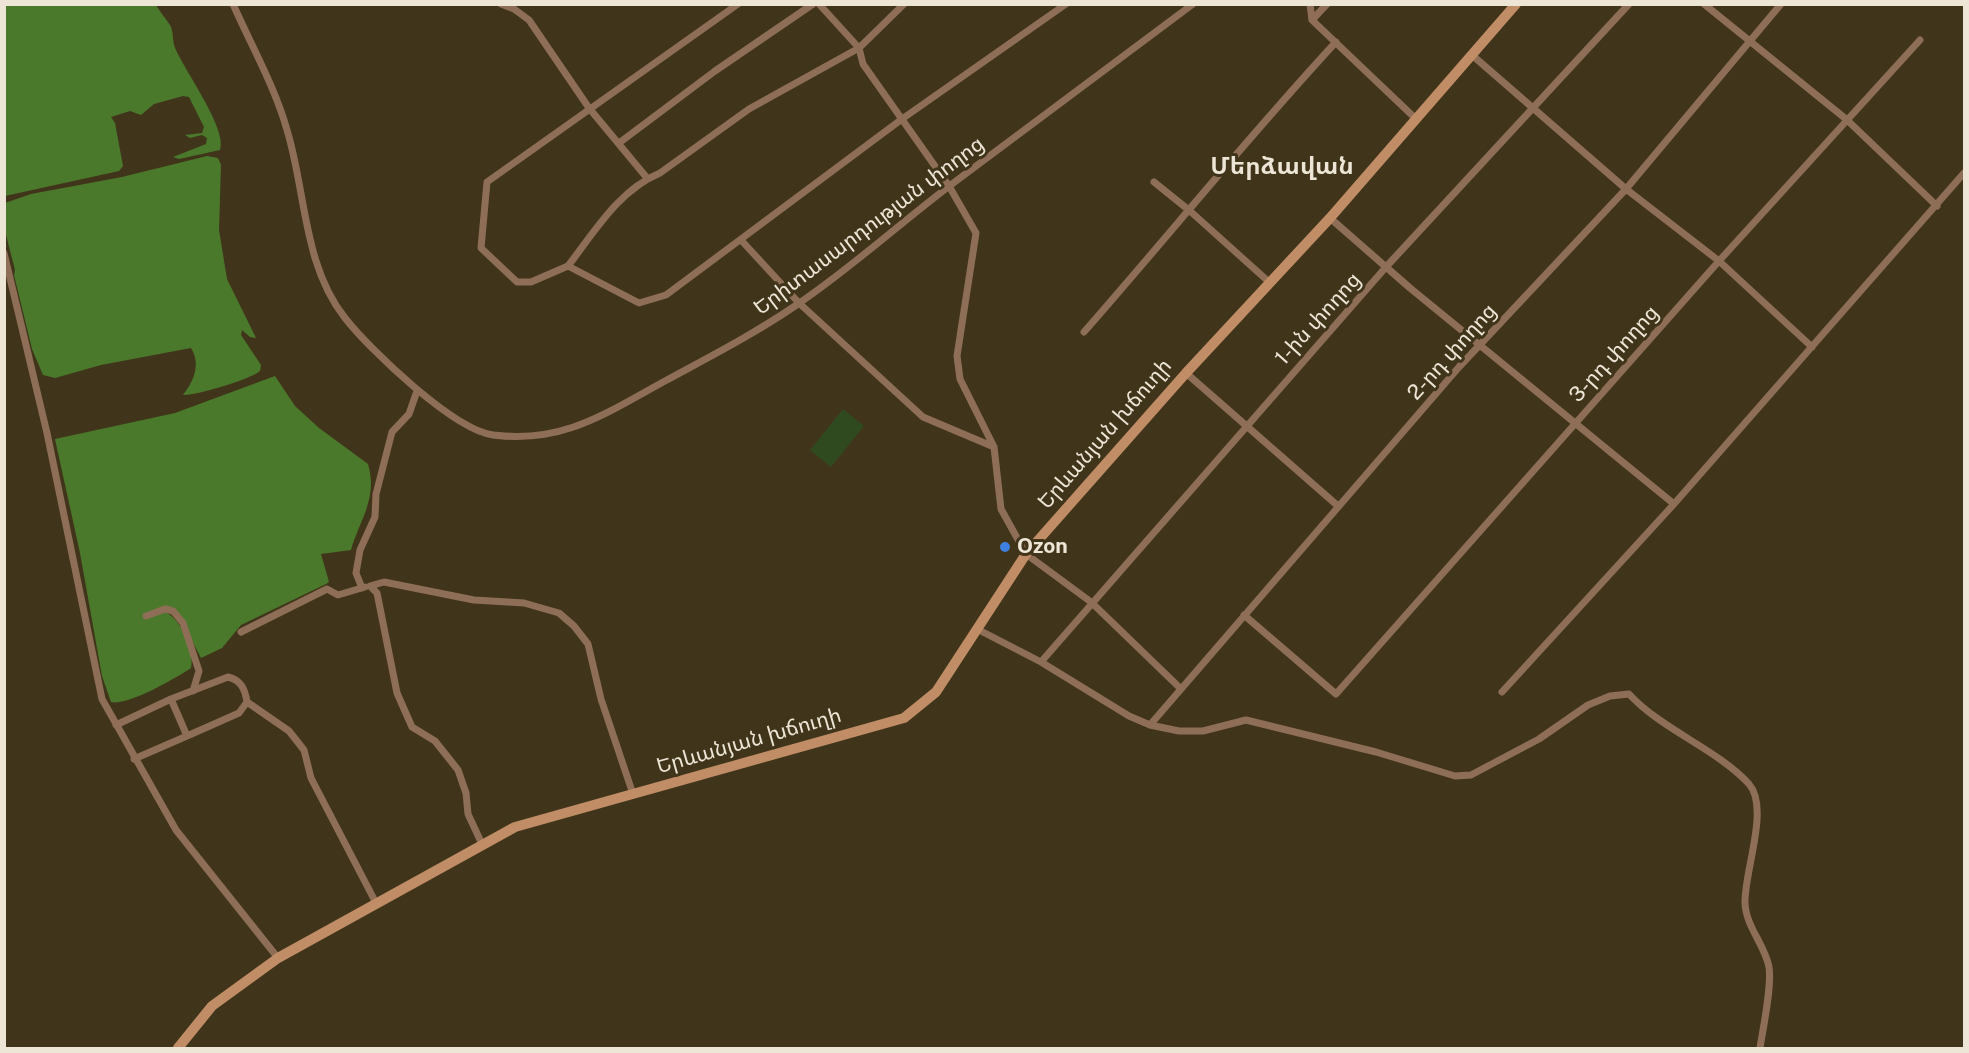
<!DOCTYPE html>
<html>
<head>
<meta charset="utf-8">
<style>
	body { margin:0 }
	#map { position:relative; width:1969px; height:1053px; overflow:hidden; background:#40351a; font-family:"Public Sans",sans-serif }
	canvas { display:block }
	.frame { position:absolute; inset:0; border:6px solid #ede6d6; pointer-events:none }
</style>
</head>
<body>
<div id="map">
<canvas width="1969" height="1053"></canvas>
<div class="frame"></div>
</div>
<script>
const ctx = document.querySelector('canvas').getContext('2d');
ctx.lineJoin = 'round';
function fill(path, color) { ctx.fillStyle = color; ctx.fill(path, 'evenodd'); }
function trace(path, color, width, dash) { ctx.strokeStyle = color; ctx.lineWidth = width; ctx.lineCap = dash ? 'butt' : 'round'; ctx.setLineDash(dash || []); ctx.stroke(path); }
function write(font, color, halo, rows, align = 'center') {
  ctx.font = font + ' "Public Sans","Noto Sans Armenian",sans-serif'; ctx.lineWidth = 6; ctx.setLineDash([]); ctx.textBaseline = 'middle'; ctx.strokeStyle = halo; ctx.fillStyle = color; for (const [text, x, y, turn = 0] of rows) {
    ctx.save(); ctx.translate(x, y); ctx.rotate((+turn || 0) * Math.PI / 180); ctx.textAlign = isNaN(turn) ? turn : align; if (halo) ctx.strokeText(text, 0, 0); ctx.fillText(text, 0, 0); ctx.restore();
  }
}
fill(new Path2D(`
	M843 409 864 426 831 467 810 450Z`), '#304a1f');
fill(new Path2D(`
	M4 5H156C160 12 168 21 171 27 174 35 172 43 176 50 185 71 228 130 220 150L179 159 173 157 206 144 207 138 202 135 190 138 185 135 202 133 204 127 189 97 183 96 154 104 141 115 130 111 111 117 115 123 123 166 119 171 5 196Z
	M207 156 218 158 221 165 219 230 227 279 256 338 250 337 242 330 241 335 261 365 260 371C252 379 194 396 183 395 194 381 201 364 191 348L101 365 55 378 43 375 32 349 14 275 15 270 5 231V203L31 194 122 177Z
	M275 376 295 406 319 428 368 464C378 498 360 519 351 550L321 554 329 582 326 584 241 625 222 648 201 658 177 612H165C181 618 195 651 191 668 176 678 128 706 111 702L102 676 80 553 55 439 175 413Z`), '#4b792c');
trace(new Path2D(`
	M233 4C251 45 275 87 287 130 306 192 303 265 345 318 370 350 454 430 493 435 564 444 606 413 665 381 709 357 754 334 795 306 850 269 899 224 952 184 1032 124 1113 64 1193 4
	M501 4 514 9 529 20 589 108 647 178
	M738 4 487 182 481 248 517 282H531L568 266 639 303 666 295 902 119 1066 4
	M819 4 859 48 863 64 949 186 976 233 957 356 960 379 994 447 1001 509 1026 554 1091 602 1180 688
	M1310 4 1312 20 1416 119
	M1704 4 1846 119 1937 206
	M1312 20 1327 4
	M1472 55 1626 189 1719 261 1812 347
	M619 143 715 71 813 4
	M1154 182 1190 211 1269 282
	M1330 218 1410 288 1674 504
	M741 240 799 303 923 417 994 447
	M4 253 47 433 102 699 176 830 278 958
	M568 266C595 231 619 190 660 173L749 109 859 48 904 4
	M1084 332C1169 235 1249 136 1336 42
	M1186 373 1338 506
	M362 588 356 573 360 550 375 517 376 494 392 432 409 414 417 391
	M1244 615 1336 694 1719 261 1920 40
	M146 616 165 609 173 611 183 623 199 671 193 691
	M977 629 1041 662 1129 716 1150 725 1179 731H1203L1246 720 1376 752 1455 776 1471 775 1539 739 1588 705 1610 696 1629 694C1662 730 1717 749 1749 784 1770 808 1744 872 1745 903 1746 927 1765 945 1769 967 1772 987 1763 1028 1760 1048
	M241 632 327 589 338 595 365 587
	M1041 662 1386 267 1629 4
	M1502 692 1674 504 1964 173
	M171 699 228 677C241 680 245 689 247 702L239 713 187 736
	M247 702 289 731 304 750 311 778 376 903
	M116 725 171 699 187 736 134 759
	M1150 725 1459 367 1626 189 1781 4
	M482 844 468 814 466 793 458 770 435 741 412 727 397 693 377 593 370 586 384 582 474 600 524 603 559 613 574 626 588 644 601 699 633 794`), '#8f6e57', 7);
trace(new Path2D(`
	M178 1048 212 1006 278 958 515 827 904 718 936 692 1026 554 1186 373 1330 218 1516 4`), '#c08d67', 10);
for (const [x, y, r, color] of [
	[1005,547,6,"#3f7fe0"]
]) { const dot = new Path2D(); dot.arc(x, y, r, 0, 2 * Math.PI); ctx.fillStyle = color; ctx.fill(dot); trace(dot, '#40351a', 2); }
write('21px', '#ede6d6', '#40351a', [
	["Երիտասարդության փողոց",869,226,-37],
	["1-ին փողոց",1318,319,-48],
	["2-րդ փողոց",1452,352,-48],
	["3-րդ փողոց",1614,354,-48],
	["Երևանյան խճուղի",1105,434,-49],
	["Երևանյան խճուղի",749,741,-16]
]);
write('bold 21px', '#ede6d6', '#40351a', [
	["Ozon",1017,547]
], 'left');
write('bold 24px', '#ede6d6', '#40351a', [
	["Մերձավան",1282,167]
]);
</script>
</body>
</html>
